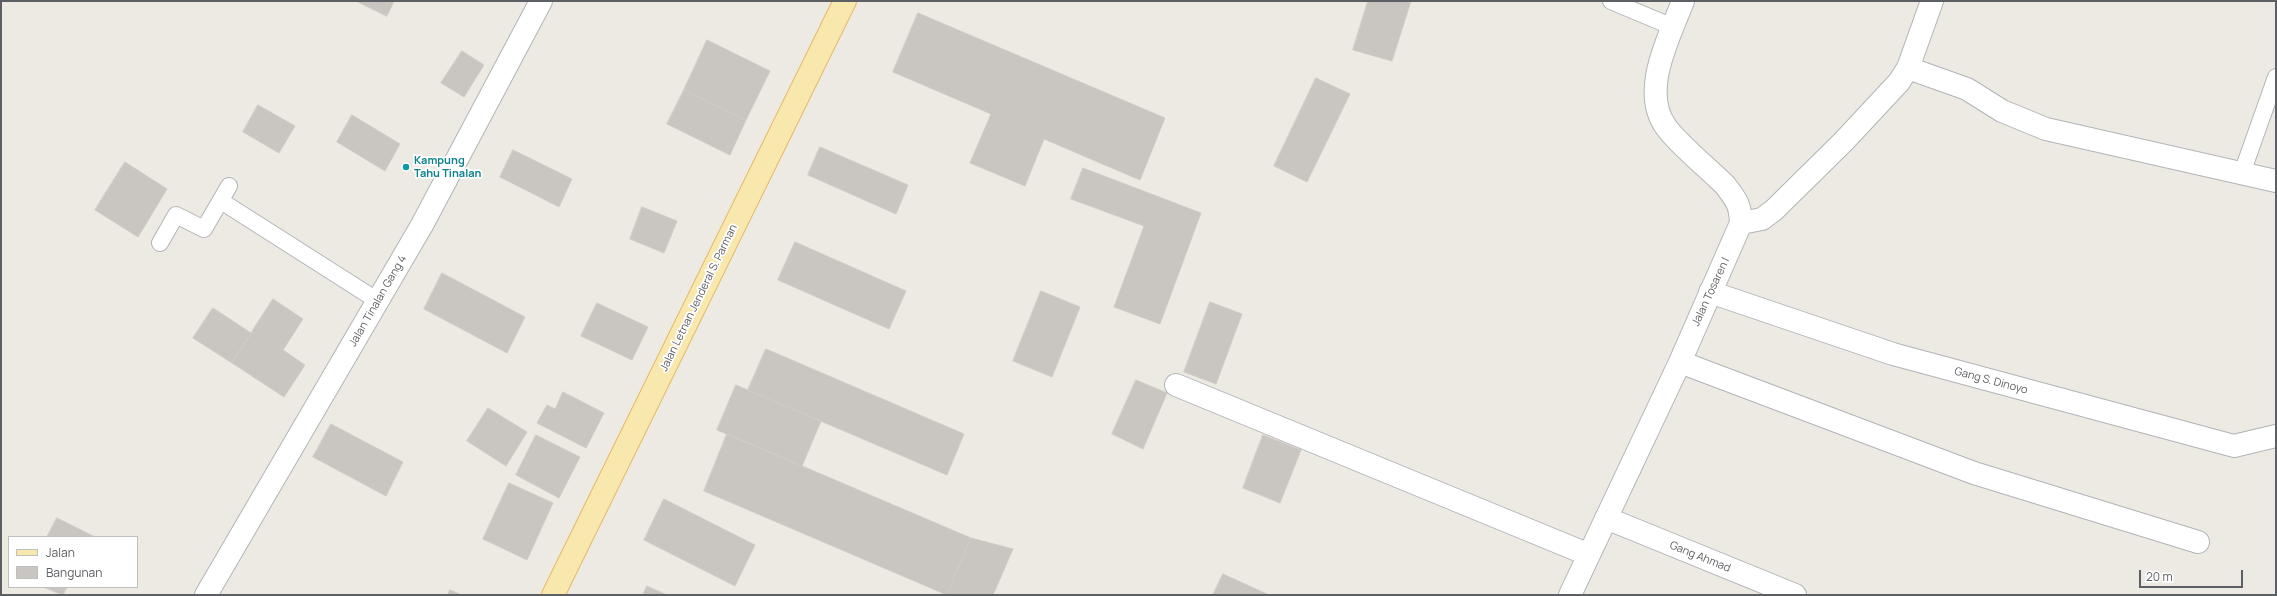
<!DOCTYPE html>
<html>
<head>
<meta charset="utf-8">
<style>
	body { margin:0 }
	#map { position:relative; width:2277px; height:596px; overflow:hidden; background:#edeae4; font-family:Manrope,sans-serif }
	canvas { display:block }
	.frame { position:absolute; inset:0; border:2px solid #5c5f63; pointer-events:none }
	.legend { position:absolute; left:8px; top:536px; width:130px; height:52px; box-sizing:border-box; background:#fff; border:1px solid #bebfc1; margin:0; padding:5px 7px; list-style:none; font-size:12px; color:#5c5f63 }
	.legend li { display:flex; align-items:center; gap:8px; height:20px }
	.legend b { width:20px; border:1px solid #bebfc1 }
	.scale { position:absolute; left:2139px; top:570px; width:104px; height:18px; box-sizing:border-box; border:2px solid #5c5f63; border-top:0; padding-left:5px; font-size:12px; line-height:14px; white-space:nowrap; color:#5c5f63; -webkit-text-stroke:3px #fff; paint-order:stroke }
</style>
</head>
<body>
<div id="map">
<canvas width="2277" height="596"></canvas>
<div class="frame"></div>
<ul class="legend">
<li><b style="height:5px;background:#f9e8ad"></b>Jalan</li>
<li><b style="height:11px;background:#c9c5c0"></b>Bangunan</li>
</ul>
<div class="scale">20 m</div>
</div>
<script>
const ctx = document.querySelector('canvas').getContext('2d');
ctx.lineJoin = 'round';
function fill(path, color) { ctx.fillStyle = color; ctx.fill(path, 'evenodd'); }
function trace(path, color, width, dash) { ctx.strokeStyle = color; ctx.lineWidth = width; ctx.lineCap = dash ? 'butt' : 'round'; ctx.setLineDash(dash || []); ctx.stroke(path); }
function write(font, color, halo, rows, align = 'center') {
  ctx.font = font + ' Manrope,sans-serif'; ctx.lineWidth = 3.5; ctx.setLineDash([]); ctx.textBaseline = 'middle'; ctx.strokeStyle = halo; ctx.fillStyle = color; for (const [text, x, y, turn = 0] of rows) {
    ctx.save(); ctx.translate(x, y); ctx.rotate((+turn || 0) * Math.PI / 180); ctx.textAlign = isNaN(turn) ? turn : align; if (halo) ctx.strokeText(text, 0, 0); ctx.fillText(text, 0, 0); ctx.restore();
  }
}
const building = new Path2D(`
	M356 1H394L387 16Z
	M1368 1H1411L1392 61 1353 50Z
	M918 13 1165 118 1140 180 1044 139 1025 186 970 163 991 114 893 72Z
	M707 40 770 71 746 120 684 90Z
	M462 51 484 65 464 97 441 83Z
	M1316 78 1350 94 1307 182 1274 166Z
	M684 90 746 120 730 155 667 124Z
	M258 105 295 126 279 153 243 132Z
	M352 115 400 144 385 171 337 142Z
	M820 147 908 185 896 214 808 175Z
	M513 150 572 179 559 207 500 177Z
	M125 162 167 189 138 237 95 210Z
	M1083 168 1201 213 1160 324 1114 307 1144 226 1071 199Z
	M642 207 677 221 664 253 630 239Z
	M795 242 906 291 889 329 778 280Z
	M442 273 525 317 507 353 424 309Z
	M1041 291 1080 307 1052 377 1013 361Z
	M273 299 303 319 283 350 305 365 284 397 232 363Z
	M1210 302 1242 314 1216 384 1184 372Z
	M597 303 648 327 632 360 581 336Z
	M213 308 251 333 232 363 193 338Z
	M766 349 964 434 947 475 748 390Z
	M1136 380 1167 393 1143 449 1112 434Z
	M736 385 821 421 802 466 717 430Z
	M563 392 604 413 586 448 537 423 547 405 555 409Z
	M488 408 527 432 506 466 467 441Z
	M331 424 403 462 386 496 313 457Z
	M727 434 971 538 947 595 704 491Z
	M536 435 580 457 559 498 516 475Z
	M1263 435 1301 450 1280 503 1243 488Z
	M509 483 553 503 527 560 483 539Z
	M664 499 755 545 735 586 644 540Z
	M57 518 95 537H47Z
	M971 538 1013 549 993 595H947Z
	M1223 574 1269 595H1213Z
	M647 586 667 595H643Z
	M44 587H67L63 595Z
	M450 590 462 595H448Z`);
fill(building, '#c9c5c0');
trace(building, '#d1ccc2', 1);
const lane = new Path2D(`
	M1611 1 1673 27
	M2242 173 2276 77
	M221 201 378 301
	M160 243 176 215 204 229 229 186`);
const street = new Path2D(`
	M1908 68 1967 89 2002 111 2046 129 2276 181
	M1741 223 1762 219 1774 210 1844 141 1899 82 1908 68 1932 1
	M1710 292 1893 354 2234 446 2276 436
	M1680 362 1974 473 2198 542
	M1176 385 1587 554
	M1606 518 1795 595
	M206 595 422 225 541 1
	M1570 595 1680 362 1741 223C1740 204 1737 201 1725 185 1708 168 1680 146 1666 127 1640 91 1669 38 1683 1`);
const primary = new Path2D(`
	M553 595 845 1`);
trace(lane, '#b1b4b8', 18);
trace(street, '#b1b4b8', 24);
trace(primary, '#e7b963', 24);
trace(lane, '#fff', 16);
trace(street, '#fff', 22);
trace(primary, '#f9e8ad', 22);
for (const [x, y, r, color] of [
	[406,167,4,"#0f9aa8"]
]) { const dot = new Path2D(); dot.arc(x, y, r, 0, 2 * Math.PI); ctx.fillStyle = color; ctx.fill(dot); trace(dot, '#fff', 1.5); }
write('bold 11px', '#0d838f', '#fff', [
	["Kampung",414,161],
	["Tahu Tinalan",414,174]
], 'left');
write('11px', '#5c5f63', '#fff', [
	["Jalan Tosaren I",1711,292,-65],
	["Jalan Letnan Jenderal S. Parman",699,298,-64],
	["Jalan Tinalan Gang 4",378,301,-60],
	["Gang S. Dinoyo",1991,381,15],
	["Gang Ahmad",1700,557,22]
]);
</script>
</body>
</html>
